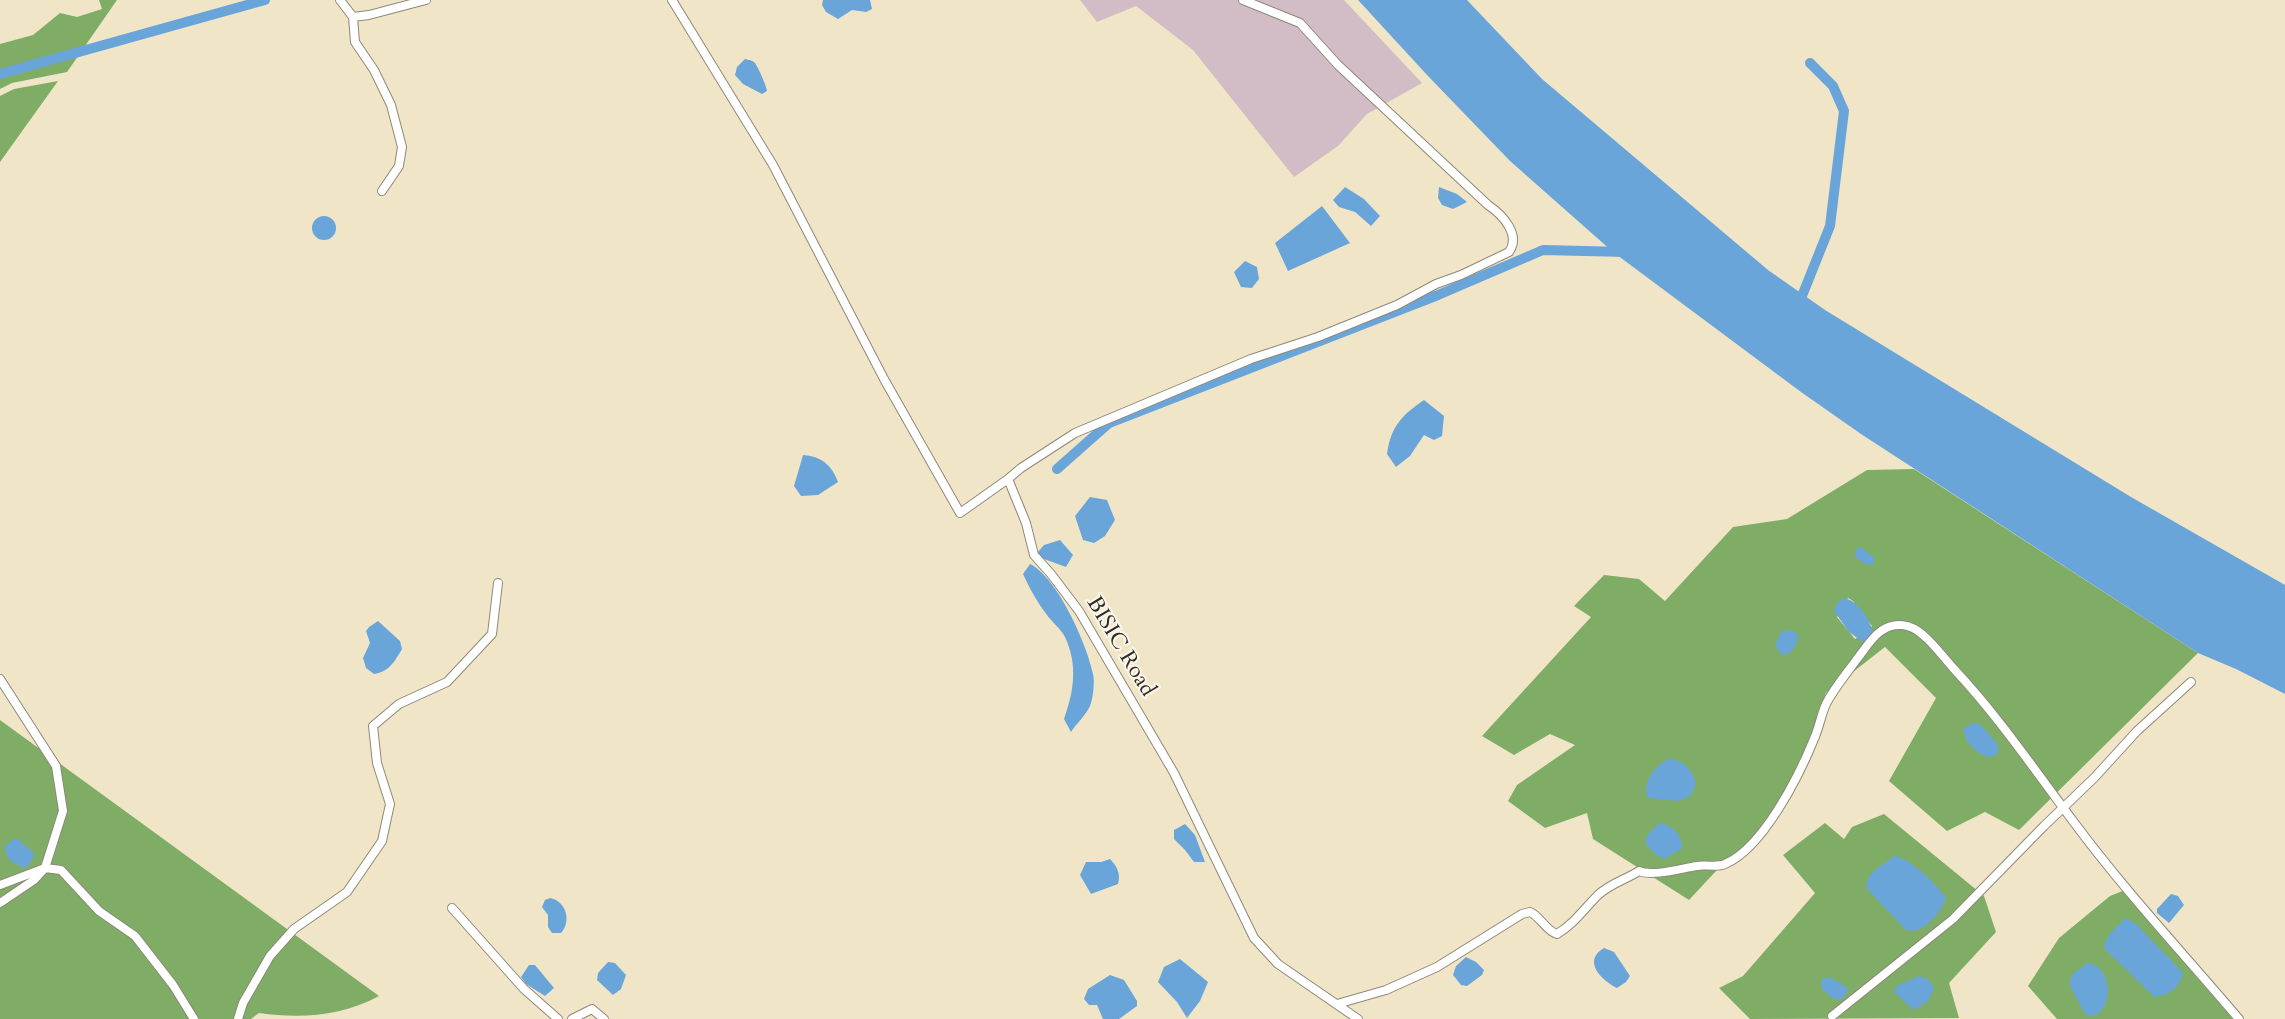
<!DOCTYPE html>
<html>
<head>
<meta charset="utf-8">
<style>
	body { margin:0 }
	canvas { display:block; background:#f1e5c8 }
</style>
</head>
<body>
<canvas width="2285" height="1019"></canvas>
<script>
const ctx = document.querySelector('canvas').getContext('2d');
ctx.lineJoin = 'round';
function fill(path, color) { ctx.fillStyle = color; ctx.fill(path, 'evenodd'); }
function trace(path, color, width, dash) { ctx.strokeStyle = color; ctx.lineWidth = width; ctx.lineCap = dash ? 'butt' : 'round'; ctx.setLineDash(dash || []); ctx.stroke(path); }
function write(font, color, halo, rows, align = 'center') {
  ctx.font = font + ' Cardo,serif'; ctx.lineWidth = 4.5; ctx.setLineDash([]); ctx.textBaseline = 'middle'; ctx.strokeStyle = halo; ctx.fillStyle = color; for (const [text, x, y, turn = 0] of rows) {
    ctx.save(); ctx.translate(x, y); ctx.rotate((+turn || 0) * Math.PI / 180); ctx.textAlign = isNaN(turn) ? turn : align; if (halo) ctx.strokeText(text, 0, 0); ctx.fillText(text, 0, 0); ctx.restore();
  }
}
fill(new Path2D(`
	M1080 0H1344L1422 83 1367 114 1338 146 1294 177 1193 50 1136 6 1097 22Z`), '#d2bdc6');
fill(new Path2D(`
	M99 0H117L67 72 12 83 0 89V44L33 35 60 13 77 17 102 9Z
	M58 81 0 162V96L14 89Z
	M1914 469 2198 653 2019 830 1985 812 1947 831 1889 781 1936 698 1885 647 1826 693 1796 778 1753 841 1716 871 1689 900 1593 839 1587 813 1545 828 1508 801 1517 785 1575 745 1550 734 1514 755 1482 736 1591 617 1574 606 1604 575 1639 579 1665 601 1733 527 1787 519 1867 470ZM1848 598 1853 601 1872 626 1855 639 1837 617Z
	M0 720 379 996C342 1016 301 1019 259 1013L251 1019H0Z
	M1884 814 1984 896 1996 932 1949 983 1959 1018 1750 1019 1719 988 1743 976 1815 893 1783 855 1825 823 1844 839 1852 827Z
	M2125 890 2233 1019H2057L2028 986 2059 938 2110 896Z`), '#7fad66');
fill(new Path2D(`
	M823 0H870L872 9 866 12 852 10 838 19 826 12 822 5Z
	M1358 0H1467L1542 79 1768 270 1825 310 2131 497 2285 585V694L2236 669 2198 653 1861 434 1801 392 1613 252 1510 161 1428 76Z
	M745 59C749 60 752 60 755 63 758 67 767 87 767 91L762 94 743 84 735 75 737 67Z
	M1345 187 1364 199 1380 216 1371 226 1355 212 1339 207 1333 200Z
	M1439 187 1457 194 1467 202 1453 209 1442 205 1438 198Z
	M1322 206 1350 243 1288 271 1275 243Z
	M312 228a12 12 0 1 1 24 0a12 12 0 1 1-24 0Z
	M1245 261 1257 267 1259 279 1252 288 1241 287 1234 272Z
	M1424 400 1444 416 1442 436 1434 440 1424 435 1410 456 1396 467 1387 454C1391 426 1402 415 1424 400Z
	M803 455C821 456 832 465 838 482L818 495 801 496 794 486Z
	M1090 497 1107 500 1115 520 1105 536 1094 543 1083 540 1075 516Z
	M1060 540 1073 555 1066 567 1044 559 1037 553 1044 545Z
	M1860 547 1874 557V564L1867 565 1855 557 1856 549Z
	M1030 564C1057 577 1087 644 1093 674 1095 681 1093 699 1090 706 1086 715 1076 724 1071 732L1064 719C1074 691 1078 665 1065 637 1061 629 1052 622 1047 615 1037 602 1030 589 1023 574Z
	M1844 598C1858 600 1872 622 1873 634L1864 643 1849 632 1834 611 1838 602Z
	M378 621 400 641 402 649C395 661 389 672 374 674L366 668 363 658 370 643 366 631 369 627Z
	M1790 630 1799 635C1797 644 1794 651 1786 655L1780 653 1775 645 1781 632Z
	M1973 723 1981 725 1999 746 1996 756 1986 757C1975 750 1963 742 1964 728Z
	M1670 758C1685 762 1692 769 1696 784L1690 796 1679 801 1648 798C1641 781 1656 765 1670 758Z
	M1659 823C1670 824 1685 836 1681 849L1664 859 1655 854 1646 844V837Z
	M1185 824 1195 835 1205 862H1194L1185 850 1174 839V830Z
	M16 838 32 851 34 857 26 868C14 864 3 859 6 845Z
	M1895 856C1910 858 1938 886 1946 898 1942 912 1920 938 1905 929L1867 889C1864 873 1884 864 1895 856Z
	M1110 859C1117 866 1121 874 1118 884L1091 894 1080 875 1086 862H1101Z
	M2171 894 2178 896 2184 905 2169 923 2157 913V909Z
	M550 898C566 901 572 921 561 933H552L548 927V915L542 907 545 900Z
	M2125 918 2136 924 2183 973C2180 988 2168 996 2154 997L2104 948C2105 936 2117 927 2125 918Z
	M1604 948 1614 952 1630 976 1626 982 1617 988C1601 980 1582 961 1604 948Z
	M1466 957 1476 962 1484 970 1482 975 1467 986 1461 985 1453 975 1456 966Z
	M1180 959 1208 982 1200 1001 1187 1018 1177 1002 1158 982 1164 967Z
	M608 962 615 963 626 975 621 989 613 995 597 980 598 973Z
	M2087 963C2111 965 2115 1005 2095 1016L2085 1014 2069 984 2072 975Z
	M529 965H535L554 988 545 996 526 984 521 977Z
	M1110 975 1124 980 1137 1001V1006L1119 1019H1103L1097 1005H1089L1084 999 1088 989Z
	M1919 976 1928 979 1934 988 1929 1000 1914 1010 1894 992 1897 986Z
	M1830 977 1848 988 1844 998 1836 1000C1828 994 1818 990 1822 979Z`), '#6aa5da');
trace(new Path2D(`
	M0 74 265 0
	M1798 306 1830 226 1844 111 1833 86 1810 63
	M1057 469 1109 423 1438 295 1543 250 1626 252`), '#6aa5da', 10);
const street = new Path2D(`
	M340 0 353 17 355 42 374 70 391 105 402 147 399 166 382 191
	M672 0 773 165 884 379 960 513 1008 479 1026 523 1034 555 1051 574 1079 611 1174 773 1254 938 1278 964 1358 1019
	M353 17 369 15 426 0
	M1008 479 1021 468 1075 433 1251 359 1318 337 1397 305 1436 284 1461 275 1509 252C1521 235 1503 215 1488 205L1338 65 1300 23 1243 0
	M0 679 56 766 63 811 45 868 34 880 0 903
	M0 885 45 868 61 870 99 911 135 936 173 985 194 1019
	M452 908 524 989 558 1019
	M1337 1004 1386 990 1437 967 1522 914 1530 912C1541 917 1546 931 1557 934 1574 924 1584 909 1598 895 1611 883 1625 880 1639 871 1653 877 1682 868 1697 866 1706 864 1716 868 1725 864 1763 848 1799 776 1814 739 1819 728 1821 715 1826 704 1834 688 1847 673 1857 659 1864 650 1872 637 1881 631 1895 621 1911 624 1923 635 1934 644 1944 658 1954 669 1998 716 2034 769 2073 821 2124 890 2183 953 2239 1019
	M1832 1016 1953 919 2044 826 2095 777 2137 731 2191 682
	M238 1019 243 1003 270 956 294 929 347 892 382 841 390 804 377 763 373 726 399 704 447 682 492 634 498 583
	M572 1019 592 1009 604 1019`);
trace(street, '#8e887a', 10);
trace(street, '#fff', 8);
write('22px', '#2b2b2b', '#fcf5e5', [
	["BISIC Road",1120,647,59]
]);
</script>
</body>
</html>
